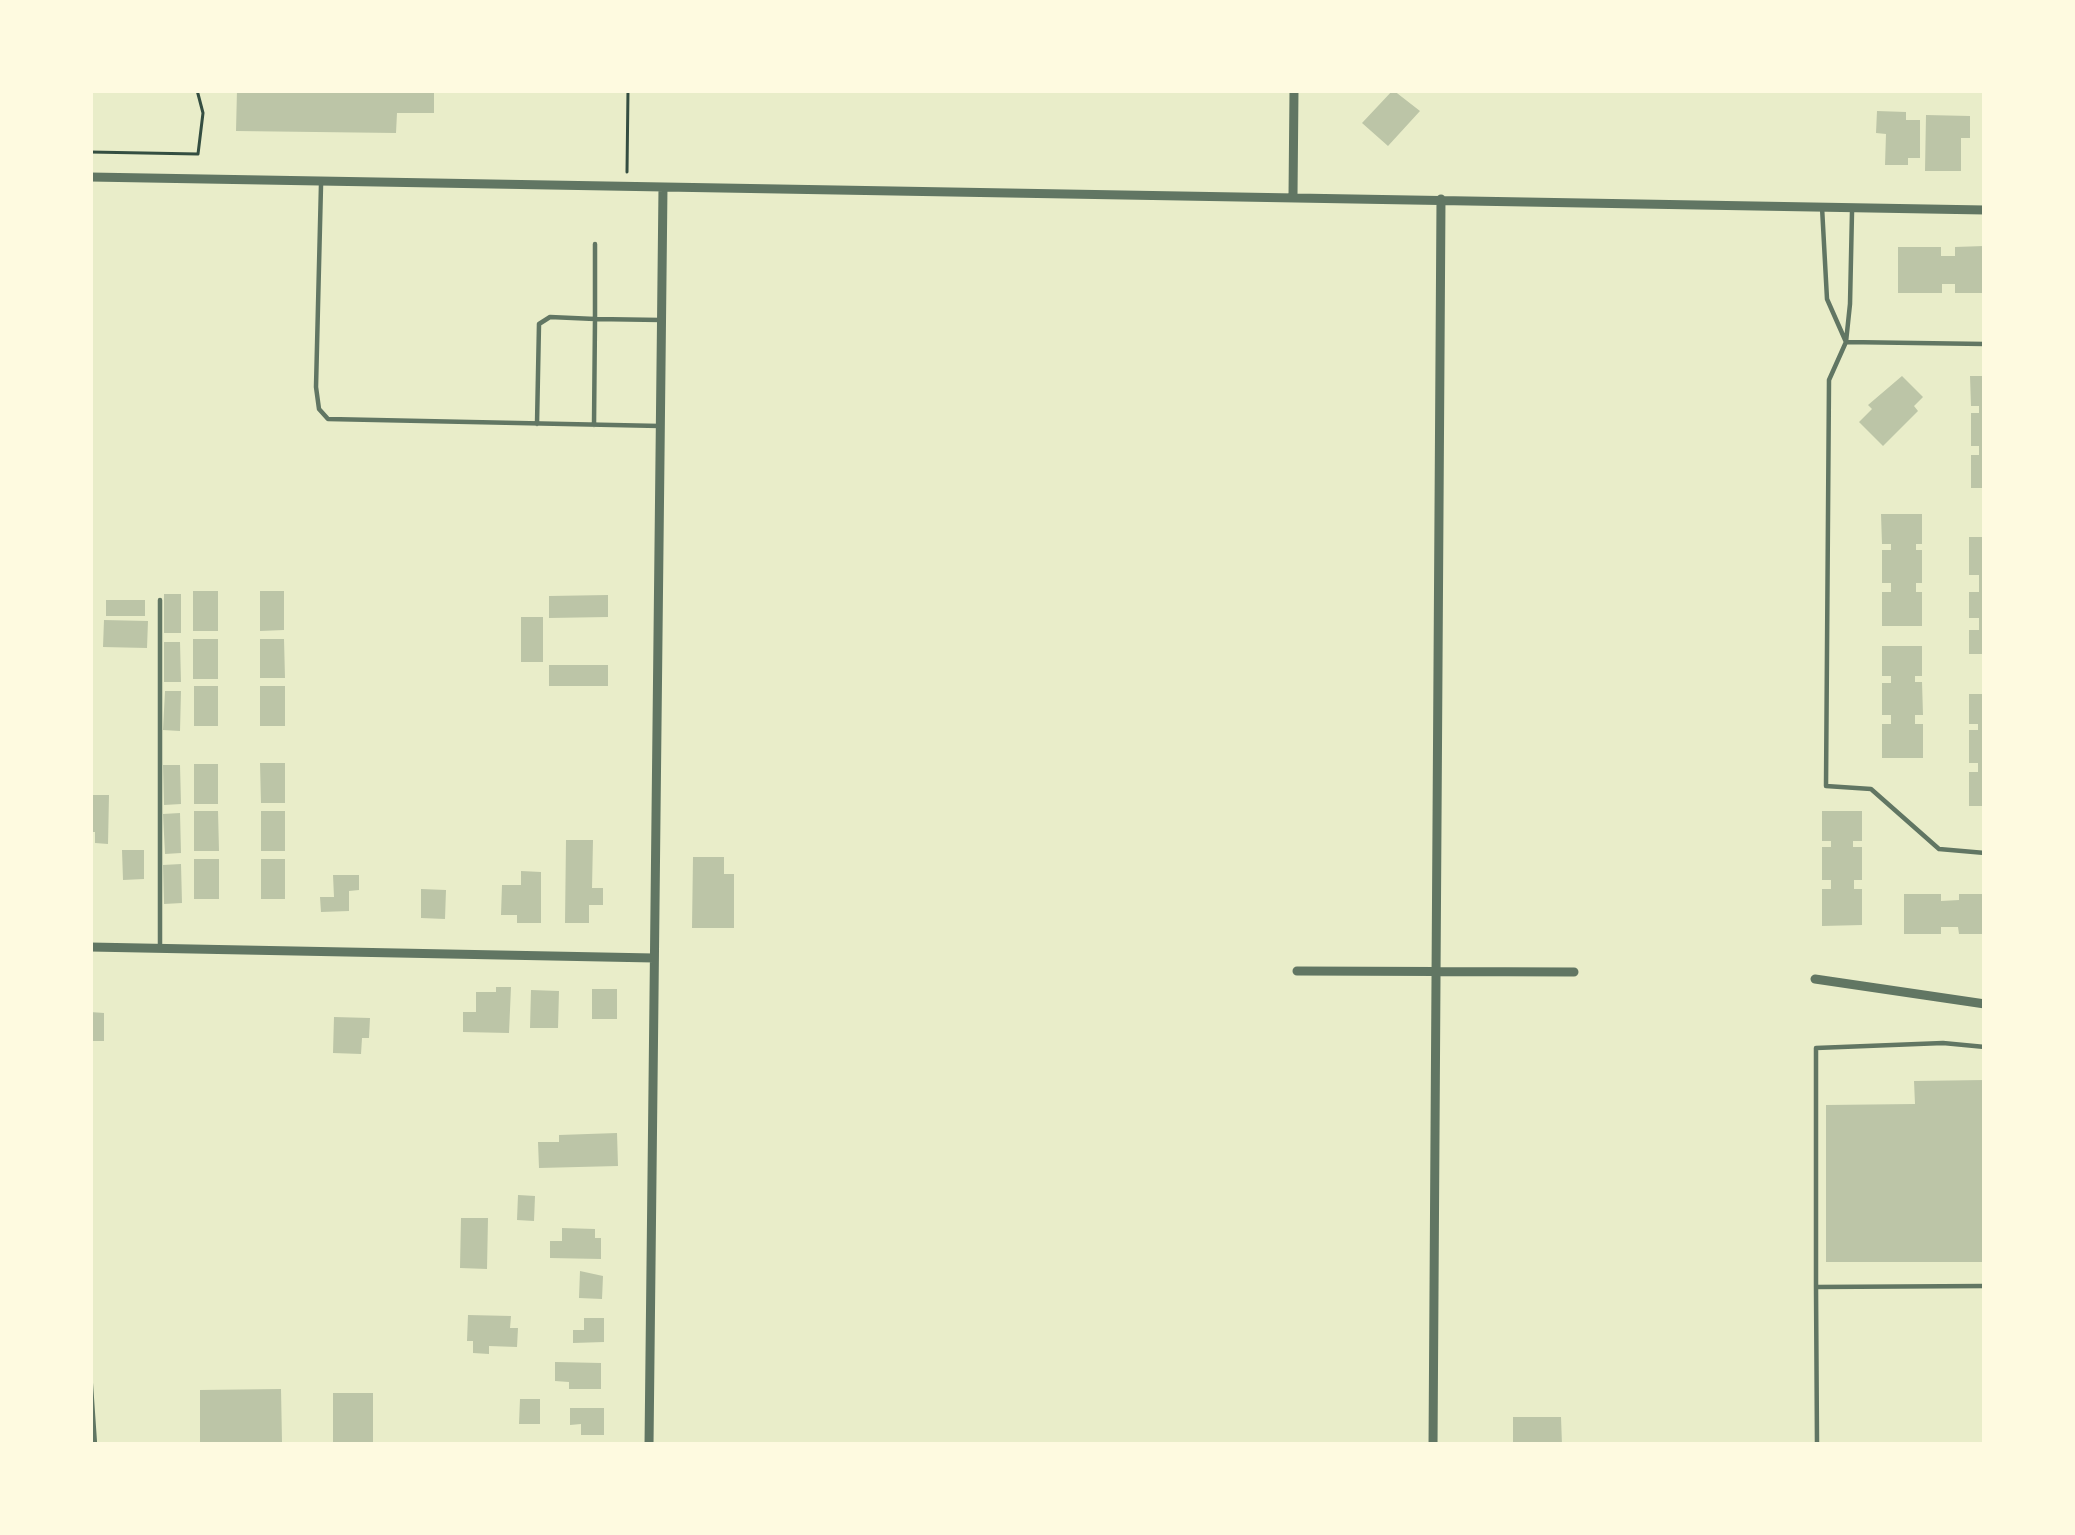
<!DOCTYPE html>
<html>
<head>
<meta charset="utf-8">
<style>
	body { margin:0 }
	#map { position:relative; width:2075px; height:1535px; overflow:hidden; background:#e9edc9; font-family:Poppins,sans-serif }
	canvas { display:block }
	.frame { position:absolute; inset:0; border:93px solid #fefae0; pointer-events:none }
</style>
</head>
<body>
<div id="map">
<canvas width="2075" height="1535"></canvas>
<div class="frame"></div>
</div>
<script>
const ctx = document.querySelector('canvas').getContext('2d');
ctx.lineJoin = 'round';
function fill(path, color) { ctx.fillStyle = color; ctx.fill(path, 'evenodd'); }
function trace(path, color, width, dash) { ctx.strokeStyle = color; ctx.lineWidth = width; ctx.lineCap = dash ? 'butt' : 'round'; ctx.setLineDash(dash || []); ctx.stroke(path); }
fill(new Path2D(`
	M237 90H434V113H397L396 133 236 131Z
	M1393 90 1420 111 1388 146 1362 123Z
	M1877 111 1906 112V120H1920V158H1908V165H1885L1886 134 1876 133Z
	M1926 115 1970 116V138H1961V171H1925Z
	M1984 246V293H1955V284H1942V293H1898V247H1941V256H1955V247Z
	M1902 376 1923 397 1914 406 1918 411 1883 446 1859 422 1872 409 1868 405Z
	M1970 376H1985V488H1971V455H1979V446H1971V413H1979V406H1971Z
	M1881 514H1922V544H1916V550H1922V583H1916V592H1922V626H1882V592H1891V583H1882V550H1891V544H1882Z
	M1969 537H1985V654H1969V630H1979V618H1969V592H1979V575H1969Z
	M193 591H218V631H193Z
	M260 591H284V630L260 631Z
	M164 594H181V633H164Z
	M608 595V617L549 618V596Z
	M106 600H145V616H106Z
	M521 617H543V662H521Z
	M104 620 148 621 147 648 103 647Z
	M193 639H218V679H193Z
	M260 639H284L285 678H260Z
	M164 642H180L181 682H164Z
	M1882 646H1922V676H1915V682H1922L1923 715H1915V724H1923V758H1882V724H1891V715H1882V683H1891V676H1882Z
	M549 665H608V686H549Z
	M194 686H218V726H194Z
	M260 686H285V726H260Z
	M165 691H181L180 731 163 730Z
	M1969 694H1985V806H1969V772H1978V763H1969V730H1978V724H1969Z
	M260 763H285V803H261Z
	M194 764H218V804H194Z
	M163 765H180L181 804 164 805Z
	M90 795H109L108 844 95 843V832H90Z
	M194 811H218L219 851H194Z
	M261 811H285V851H261Z
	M1822 811H1862V841H1853V847H1862V880H1854V889H1862V925L1822 926V889H1831V880H1822V847H1831V841H1822Z
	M180 813 181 853 165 854 163 814Z
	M566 840H593L592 888H603V905H589V923H565Z
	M122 850H144V879L123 880Z
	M693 857H724V874H734V928H692Z
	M194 859H219V899H194Z
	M261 859H285V899H261Z
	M181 864 182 903 164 904 163 865Z
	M521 871 541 872V923H517V915H501L502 885H521Z
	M333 875H359V890L349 891V911L321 912 320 897H334Z
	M421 889 446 890 445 919 421 918Z
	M1904 894H1941V901L1959 900V894H1984V934H1959L1958 927H1941V934H1904Z
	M496 987H511L509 1033 463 1032V1012H476V992H496Z
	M592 989H617V1019H592Z
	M531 990 559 991 558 1028H530Z
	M90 1012 104 1013V1041H90Z
	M334 1017 370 1018 369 1038H362L361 1054 333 1053Z
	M1985 1080V1262H1826V1105L1915 1104 1914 1081Z
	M617 1133 618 1166 539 1168 538 1142H559V1135Z
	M518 1195 535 1196 534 1221 517 1220Z
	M461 1218H488L487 1269 460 1268Z
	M562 1228 595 1229V1238H601V1259L550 1258V1241H562Z
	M580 1271 603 1276 602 1299 579 1298Z
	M468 1315 511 1316 510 1328H518L517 1347 489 1346V1354L473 1353V1341H467Z
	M584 1318H604V1342L573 1343V1330H584Z
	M555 1362 601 1363V1389H569V1382L555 1381Z
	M281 1389 282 1442H200V1390Z
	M333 1393H373V1445H333Z
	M520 1399H540V1424H519Z
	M570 1408H604V1435H581V1424L570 1425Z
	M1513 1417H1561L1562 1445H1513Z`), '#bcc5a7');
trace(new Path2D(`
	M90 152 198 154 203 113 197 90
	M627 172 628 90`), '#344e41', 3);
trace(new Path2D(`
	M321 185 316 387 319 409 328 419 660 426
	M1822 207 1827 299 1846 342 1850 304 1852 212
	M595 244V319L661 320
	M1985 344 1846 342 1829 380 1826 786 1871 789 1939 849 1985 853
	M537 424 539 324 550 317 595 319 594 425
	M160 949V600
	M1816 1287V1048L1943 1043 1985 1047
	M90 1372 95 1445
	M1817 1445 1816 1287 1985 1286`), '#617663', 4.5);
trace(new Path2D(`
	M90 177 1985 210
	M1293 196 1294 90
	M90 947 654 958
	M1297 971 1574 972
	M1815 979 1985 1004
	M649 1445 663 187
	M1433 1445 1441 199`), '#617663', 9);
</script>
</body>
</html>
